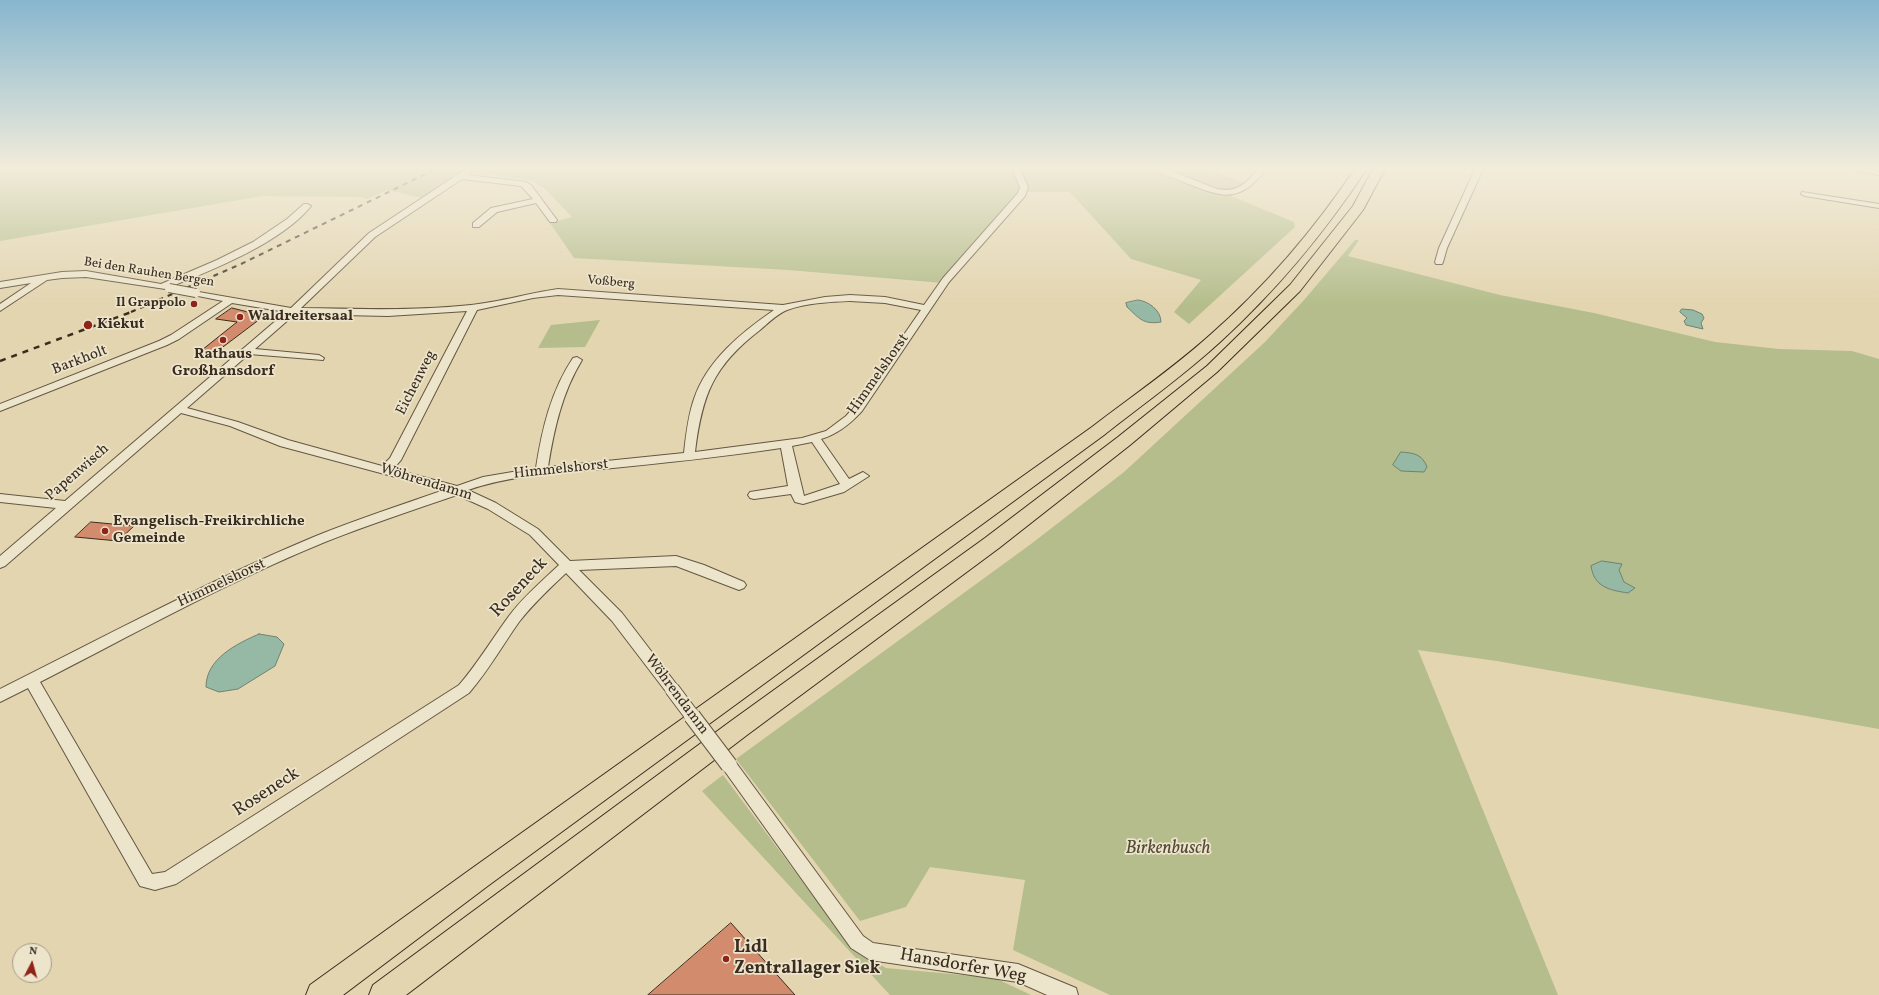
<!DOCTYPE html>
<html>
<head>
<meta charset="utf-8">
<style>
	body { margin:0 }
	#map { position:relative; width:1879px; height:995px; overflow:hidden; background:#e3d5b0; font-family:Vollkorn,serif }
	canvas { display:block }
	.north { position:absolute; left:12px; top:943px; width:40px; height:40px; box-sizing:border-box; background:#ede4cc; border:1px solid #a59b87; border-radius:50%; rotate:6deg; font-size:11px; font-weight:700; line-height:16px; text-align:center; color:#3a2d1f }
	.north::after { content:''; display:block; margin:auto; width:14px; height:18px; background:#8f2418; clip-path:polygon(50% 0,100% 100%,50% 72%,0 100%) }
</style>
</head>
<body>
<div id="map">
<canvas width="1879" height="995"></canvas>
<div class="north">N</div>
</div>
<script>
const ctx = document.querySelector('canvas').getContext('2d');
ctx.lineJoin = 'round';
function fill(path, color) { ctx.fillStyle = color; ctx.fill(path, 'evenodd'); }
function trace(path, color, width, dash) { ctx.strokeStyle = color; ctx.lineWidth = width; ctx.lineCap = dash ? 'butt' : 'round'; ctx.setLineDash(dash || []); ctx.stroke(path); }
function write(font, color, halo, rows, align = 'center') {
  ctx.font = font + ' Vollkorn,serif'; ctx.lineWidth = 3.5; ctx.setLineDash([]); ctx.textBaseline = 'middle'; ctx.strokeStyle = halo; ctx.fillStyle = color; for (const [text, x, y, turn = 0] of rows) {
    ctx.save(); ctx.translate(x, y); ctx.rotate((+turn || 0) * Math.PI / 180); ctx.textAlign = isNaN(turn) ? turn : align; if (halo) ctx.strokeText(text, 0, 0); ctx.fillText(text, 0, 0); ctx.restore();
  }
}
fill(new Path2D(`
	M0 167H1201L1245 183 1231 196 1294 222 1295 227 1189 324 1174 312 1201 280 1131 259 1070 192H1025L943 283 788 270 574 258 550 223 572 217 545 189 532 181 501 176 469 172 423 198 387 190 367 199 362 197 262 196 0 241Z
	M1355 240H1359L1348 256 1500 295 1594 313 1715 342 1779 349 1852 351 1879 359V729L1497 661 1418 650 1558 995H1110L1013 950 1025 880 930 867 906 907 860 921 736 759 1031 544 1124 472 1265 342 1304 300Z
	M600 320 585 347 538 348 551 325Z
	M723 775 852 948 886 968 995 978 1031 995H890L702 791Z`), '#b4bd8b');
const water = new Path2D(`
	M1138 300C1148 301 1161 310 1161 322 1143 325 1139 318 1127 307L1126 303Z
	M1682 309 1693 310 1702 314 1704 318 1701 323 1703 329 1686 325 1684 321 1687 318 1680 312Z
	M1401 452C1414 453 1422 454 1427 467L1424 472 1401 471 1393 465Z
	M1602 561 1622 564 1619 570 1624 582 1635 588 1628 593C1609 590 1594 587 1591 566Z
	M259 634 277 637 284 644 275 666 238 689 219 692 206 687C206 659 236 644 259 634Z`);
fill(water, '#96b9a6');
trace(water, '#718170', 1);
const building = new Path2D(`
	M232 308 264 316 211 356 197 354 237 322 216 319Z
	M91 522 134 526 118 541 75 537Z
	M731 923 795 995H648Z`);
fill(building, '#d38b6d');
trace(building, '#3a2d1f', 1);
const minor = new Path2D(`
	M469 167H478L468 175 526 182 531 185 557 220 556 222H550L536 203 497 212 479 227H473V223L491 208 533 199 521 186 462 179 375 237 301 308C358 309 415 311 471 305 500 302 529 293 558 289L783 305 825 297 850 295 885 297 924 305 943 278 1018 193 1020 187 1011 167H1019L1028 187 1025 196 949 282 862 411C850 424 838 434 821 439L849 479 863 472 869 476 844 492 803 504 795 502 791 494 754 499 750 498 748 495 750 492 788 486 781 448C722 457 663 463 603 469 558 473 511 475 468 490L496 503 538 529 570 561 676 556 704 565 744 582 746 585 744 588 739 590 676 566 579 570 622 613 677 685 679 689 677 693 672 695 667 693 612 621 566 573C550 588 533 604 519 622 502 646 488 671 469 693L176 884 155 890 140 886 28 688 0 702V689C104 637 208 581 316 536 358 519 401 505 444 490L280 446 230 426 181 413 5 566 0 568V556L56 508 0 502V494L65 501 286 312 232 303 179 339 167 345 0 411V404L159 341 171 335 223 301 193 295V291L291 308 369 233ZM558 295 774 310C742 332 707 360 694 399 688 416 686 435 684 453L548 467C554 429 562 393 582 360L577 357 573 358C551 391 542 429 536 468L483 477 457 486 393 469 401 460 477 310 533 298ZM850 301 885 303 921 310 854 407 846 416 826 431 802 438 695 452C702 395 713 366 760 330 767 324 777 314 787 310 806 303 830 302 850 301ZM467 311 390 458 382 466 288 440 238 422 187 408 249 354 323 360 324 358 319 355 255 349 295 314 388 316ZM812 442 840 484 804 496 792 446ZM457 495 488 509 530 535 559 565C542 581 523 597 509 616 492 639 478 663 459 685L165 872 152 874 40 682C134 634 227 582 325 542 368 525 413 510 457 495Z
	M1150 167H1161L1217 189C1239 193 1246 183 1260 167H1268C1238 206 1222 197 1181 181 1172 177 1158 174 1150 167Z
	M1476 167H1484L1447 248 1443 262 1442 264H1436L1435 262 1439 248Z
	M1841 167H1859L1879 171V175Z
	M1802 192 1879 204V208L1805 196 1801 194Z
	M304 204H307L311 206C282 242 215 269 172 286V290L86 277 62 278 47 280 0 311V304L31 283 0 288V282L62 272 86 271 161 284 217 260 253 242 287 219Z
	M729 758 734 760 863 936 873 943 1018 964 1076 988 1078 995H1047L1018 982 870 960 851 948 724 770 721 765 724 760Z`);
const highway = new Path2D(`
	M1356 167H1368C1325 232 1277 290 1220 342 1183 376 1143 404 1104 435L489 885 343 995H306L310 985 471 869 1092 427C1131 397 1172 369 1209 336 1266 286 1314 230 1356 167Z
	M1374 167H1386L1363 210 1300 291 1217 372 1130 445 999 548 747 735 406 995H369L373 985 731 721 985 538 1118 437 1207 366 1290 285 1353 206Z`);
trace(minor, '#645743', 2);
trace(highway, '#3a2d1f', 2);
fill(minor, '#ede4cc');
fill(highway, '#e3d5b0');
trace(new Path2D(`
	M131 312 241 264 440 167`), '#3a2d1f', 2, [5, 5]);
trace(new Path2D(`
	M0 361 134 311`), '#3a2d1f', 2.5, [6, 6]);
const minorBridgeFar2 = new Path2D(`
	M169 288 196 293`);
const minorBridgeFar1 = new Path2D(`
	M672 689 693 717`);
const minorBridge = new Path2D(`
	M692 716 729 765`);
trace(minorBridgeFar2, '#645743', 10, []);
trace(minorBridgeFar1, '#645743', 16, []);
trace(minorBridge, '#645743', 18, []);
trace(minorBridgeFar2, '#ede4cc', 8);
trace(minorBridgeFar1, '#ede4cc', 14);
trace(minorBridge, '#ede4cc', 16);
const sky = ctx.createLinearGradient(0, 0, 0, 306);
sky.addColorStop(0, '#87b6ce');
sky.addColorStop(0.55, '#f2ecdb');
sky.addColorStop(1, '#f2ecdb00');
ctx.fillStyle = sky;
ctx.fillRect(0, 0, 1879, 306);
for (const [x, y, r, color] of [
	[194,304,4,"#8f2418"],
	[240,317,4,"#8f2418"],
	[88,325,5,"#8f2418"],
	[223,340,4,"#8f2418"],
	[105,531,4,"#8f2418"],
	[726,959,4,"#8f2418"]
]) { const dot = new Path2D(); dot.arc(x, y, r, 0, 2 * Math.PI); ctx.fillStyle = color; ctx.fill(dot); trace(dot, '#ede4cc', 1.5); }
write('13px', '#3a2d1f', '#ede4cc', [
	["Bei den Rauhen Bergen",149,273,9],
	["Voßberg",611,283,5]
]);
write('bold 13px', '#3a2d1f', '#ede4cc', [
	["Il Grappolo",186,304]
], 'right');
write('bold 15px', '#3a2d1f', '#ede4cc', [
	["Waldreitersaal",248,317],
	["Kiekut",97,325],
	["Rathaus",223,355,"center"],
	["Großhansdorf",223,372,"center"],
	["Evangelisch-Freikirchliche",113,522],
	["Gemeinde",113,539]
], 'left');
write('15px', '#3a2d1f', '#ede4cc', [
	["Barkholt",80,361,-21],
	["Himmelshorst",879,375,-55],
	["Eichenweg",417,383,-63],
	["Himmelshorst",561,470,-6],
	["Papenwisch",78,473,-41],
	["Wöhrendamm",426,483,17],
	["Himmelshorst",222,584,-25],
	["Wöhrendamm",676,695,53]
]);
write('18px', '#3a2d1f', '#ede4cc', [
	["Roseneck",520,588,-47],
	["Roseneck",267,793,-33],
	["Hansdorfer Weg",963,967,10]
]);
write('italic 18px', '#524a35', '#ede4cc', [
	["Birkenbusch",1168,850]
]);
write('bold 18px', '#3a2d1f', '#ede4cc', [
	["Lidl",734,949],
	["Zentrallager Siek",734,970]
], 'left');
</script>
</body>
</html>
